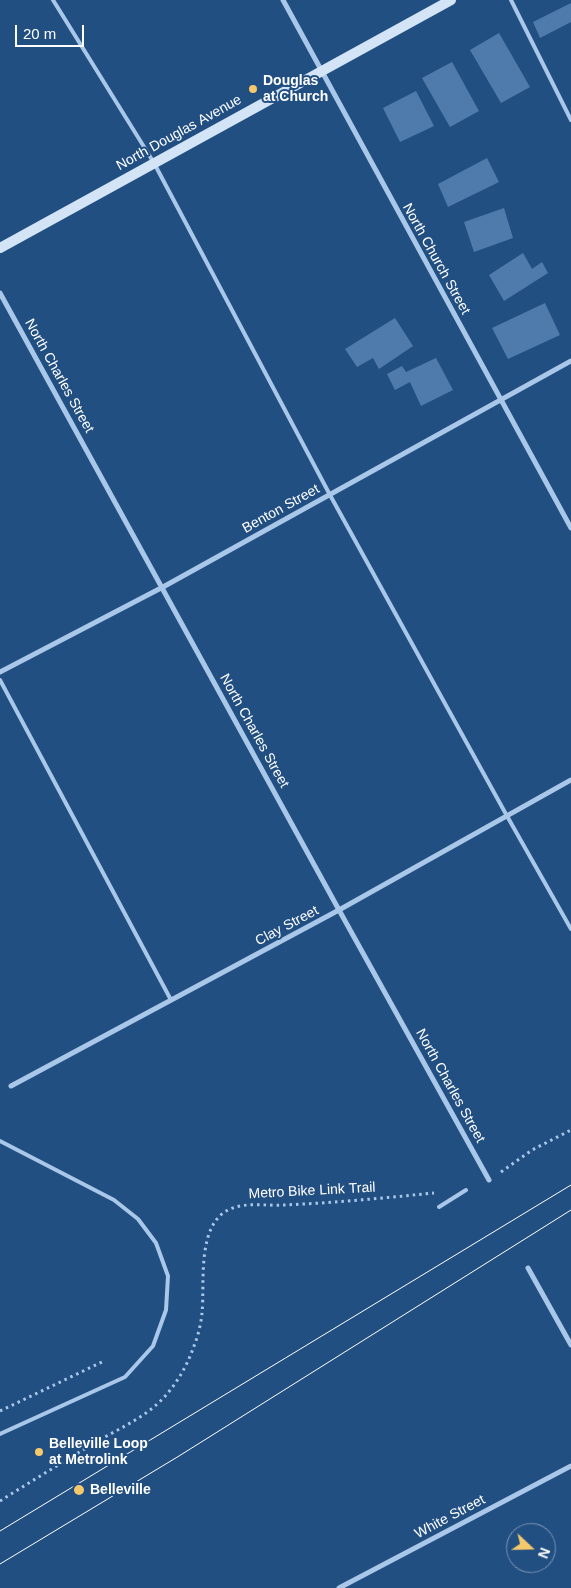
<!DOCTYPE html>
<html>
<head>
<meta charset="utf-8">
<style>
	body { margin:0 }
	#map { position:relative; width:571px; height:1588px; overflow:hidden; background:#224f82; font-family:Helvetica,sans-serif }
	canvas { display:block }
	.north { position:absolute; left:506px; top:1523px; width:50px; height:50px; box-sizing:border-box; background:#224f82; border:1px solid #7a95b4; border-radius:50%; rotate:111deg; font-size:14px; font-weight:700; line-height:20px; text-align:center; color:#fff }
	.north::after { content:''; display:block; margin:auto; width:18px; height:22px; background:#f4c86b; clip-path:polygon(50% 0,100% 100%,50% 72%,0 100%) }
	.scale { position:absolute; left:15px; top:25px; width:69px; height:22px; box-sizing:border-box; border:2px solid #fff; border-top:0; padding-left:6px; font-size:15px; line-height:18px; white-space:nowrap; color:#fff; -webkit-text-stroke:4px #224f82; paint-order:stroke }
</style>
</head>
<body>
<div id="map">
<canvas width="571" height="1588"></canvas>
<div class="north">N</div>
<div class="scale">20 m</div>
</div>
<script>
const ctx = document.querySelector('canvas').getContext('2d');
ctx.lineJoin = 'round';
function fill(path, color) { ctx.fillStyle = color; ctx.fill(path, 'evenodd'); }
function trace(path, color, width, dash) { ctx.strokeStyle = color; ctx.lineWidth = width; ctx.lineCap = dash ? 'butt' : 'round'; ctx.setLineDash(dash || []); ctx.stroke(path); }
function write(font, color, halo, rows, align = 'center') {
  ctx.font = font + ' Helvetica,sans-serif'; ctx.lineWidth = 4; ctx.setLineDash([]); ctx.textBaseline = 'middle'; ctx.strokeStyle = halo; ctx.fillStyle = color; for (const [text, x, y, turn = 0] of rows) {
    ctx.save(); ctx.translate(x, y); ctx.rotate((+turn || 0) * Math.PI / 180); ctx.textAlign = isNaN(turn) ? turn : align; if (halo) ctx.strokeText(text, 0, 0); ctx.fillText(text, 0, 0); ctx.restore();
  }
}
fill(new Path2D(`
	M571 3V22L540 38 533 22Z
	M499 33 530 87 501 103 470 50Z
	M452 62 479 111 450 127 422 78Z
	M416 91 434 126 400 142 383 108Z
	M487 158 499 182 448 207 438 184Z
	M504 208 513 238 474 252 464 222Z
	M523 253 532 269 542 262 548 273 504 301 489 275Z
	M545 303 560 335 508 359 492 328Z
	M395 318 413 346 379 369 373 358 357 367 345 349Z
	M436 358 453 390 421 406 410 382 395 390 387 374 402 366 406 372Z`), '#4f7bac');
trace(new Path2D(`
	M501 1172 532 1150 571 1130
	M0 1411 104 1361
	M0 1501C30 1482 60 1464 91 1445 109 1434 129 1425 146 1413 169 1397 185 1372 194 1346 198 1336 201 1324 202 1313 205 1283 196 1224 230 1209 246 1202 266 1206 283 1205 333 1203 384 1198 434 1193`), '#a9c7e8', 3, [2.5, 4]);
trace(new Path2D(`
	M53 0 154 163 330 495 507 816 571 929
	M511 0 571 120
	M0 680 171 1000
	M0 1141 114 1200 138 1219 156 1243 168 1276 166 1310 153 1346 125 1377 0 1434
	M439 1207 466 1190`), '#a9c7e8', 4);
trace(new Path2D(`
	M283 0 571 528
	M0 293 339 910 489 1180
	M0 672 163 587 571 361
	M11 1086 339 910 571 780
	M528 1268 571 1345
	M339 1588 571 1466`), '#a9c7e8', 5);
trace(new Path2D(`
	M0 248 451 0`), '#d3e4f6', 10);
trace(new Path2D(`
	M0 1531 571 1185
	M0 1564 179 1456 571 1210`), '#fff', 1);
for (const [x, y, r, color] of [
	[253,89,5,"#f4c86b"],
	[39,1452,5,"#f4c86b"],
	[79,1490,6,"#f4c86b"]
]) { const dot = new Path2D(); dot.arc(x, y, r, 0, 2 * Math.PI); ctx.fillStyle = color; ctx.fill(dot); trace(dot, '#224f82', 2); }
write('bold 14px', '#fff', '#224f82', [
	["Douglas",263,81],
	["at Church",263,97],
	["Belleville Loop",49,1444],
	["at Metrolink",49,1460],
	["Belleville",90,1490]
], 'left');
write('14px', '#fff', '#224f82', [
	["North Douglas Avenue",179,133,-29],
	["North Church Street",436,259,61],
	["North Charles Street",59,376,61],
	["Benton Street",281,509,-29],
	["North Charles Street",254,731,61],
	["Clay Street",287,926,-28],
	["North Charles Street",450,1086,61],
	["Metro Bike Link Trail",312,1191,-3],
	["White Street",450,1517,-28]
]);
</script>
</body>
</html>
